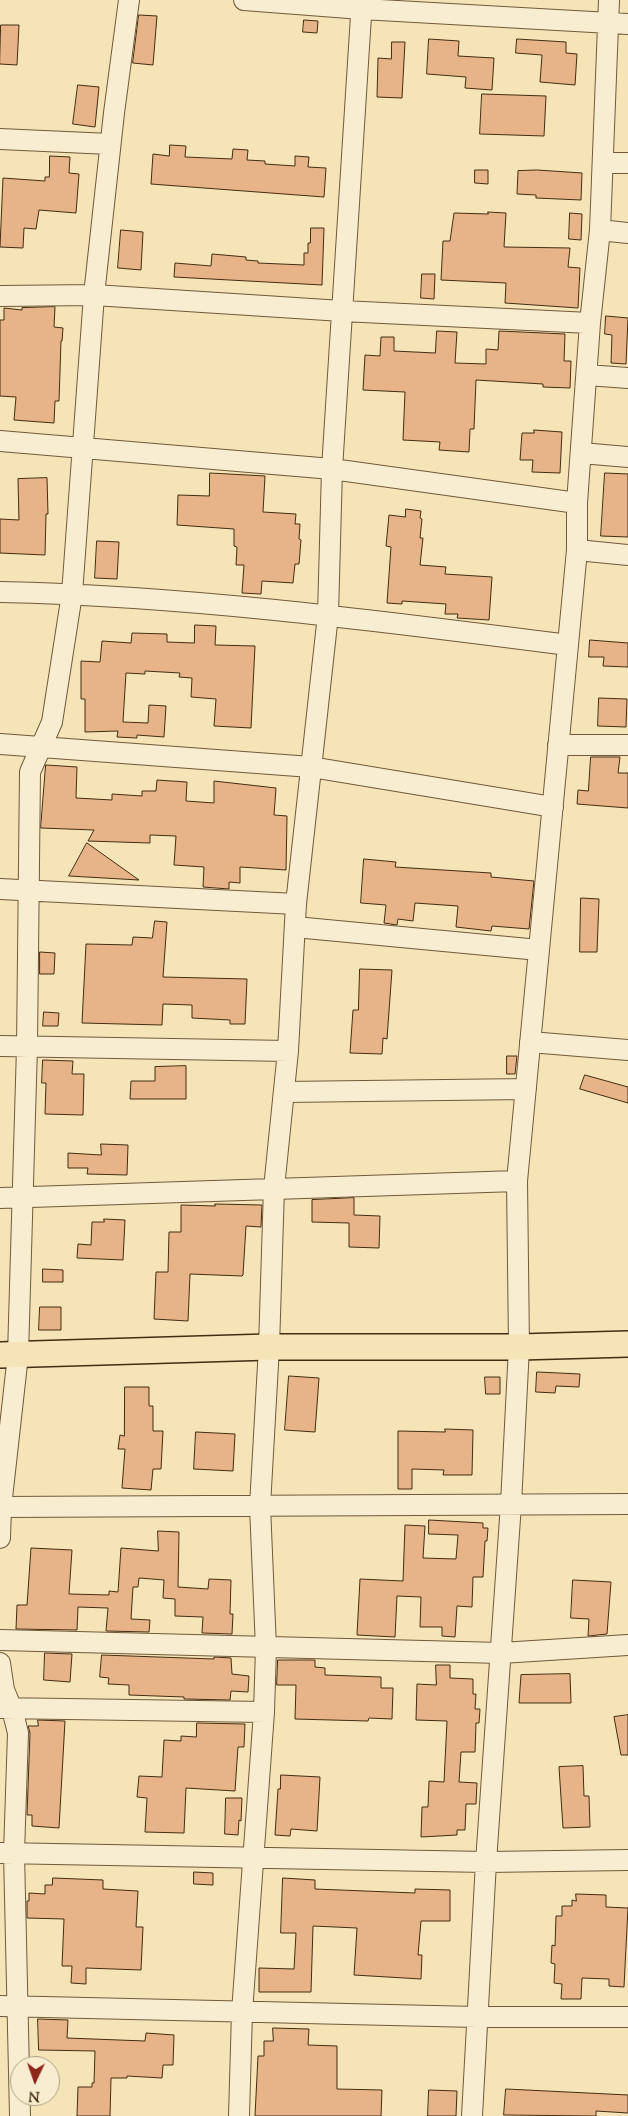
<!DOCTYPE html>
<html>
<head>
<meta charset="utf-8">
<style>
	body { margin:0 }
	#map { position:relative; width:628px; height:2116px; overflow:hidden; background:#f5e4b7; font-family:"Sorts Mill Goudy",serif }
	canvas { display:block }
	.north { position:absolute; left:10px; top:2056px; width:50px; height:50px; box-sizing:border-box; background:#f8edd0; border:1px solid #b0a084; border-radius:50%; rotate:183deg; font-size:14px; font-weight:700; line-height:20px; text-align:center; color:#432c11 }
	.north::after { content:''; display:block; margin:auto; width:18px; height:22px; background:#8f2418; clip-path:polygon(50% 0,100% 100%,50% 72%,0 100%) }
</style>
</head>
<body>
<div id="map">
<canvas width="628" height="2116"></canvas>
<div class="north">N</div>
</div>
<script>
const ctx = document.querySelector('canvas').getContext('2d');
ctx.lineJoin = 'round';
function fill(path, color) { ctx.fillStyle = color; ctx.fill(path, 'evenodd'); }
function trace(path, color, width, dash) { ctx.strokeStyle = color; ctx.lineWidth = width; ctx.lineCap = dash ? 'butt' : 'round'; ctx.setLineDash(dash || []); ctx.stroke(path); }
const building = new Path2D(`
	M139 15 157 16 153 65 133 63Z
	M304 20 318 21 317 33 303 32Z
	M1 25H19L17 65 0 64Z
	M429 39 459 41 458 56 494 58 492 90 465 88 466 77 427 74Z
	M517 39 566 42V53L577 54 575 85 540 82 542 55 516 53Z
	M392 42H405L402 98 377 97 378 58 391 59Z
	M78 85 99 87 95 127 73 124Z
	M482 94 546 96 544 136 480 134Z
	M170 145 186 146 185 157 232 159 233 149 248 150 247 160 265 161V164L295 166V156L309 157 308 167 326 168 324 197 151 184 153 154 169 156Z
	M50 156 70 157 69 173 79 174 76 213 39 210 36 229 24 228 23 248 0 247 3 178 45 181V177H49Z
	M475 170H488V184L475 183Z
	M537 170 582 173 581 200 536 198V195L517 194 518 171Z
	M488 212 506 213 504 247 570 248 568 267 580 268 578 308 505 303 506 283 441 280 443 241H450L454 213 488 214Z
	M570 213 582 214 581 240 569 239Z
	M311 228H324L322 285 174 277 175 263 211 266 212 254 246 257V260L258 261V263L304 265V253H308V243H310Z
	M121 230 143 232 141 270 118 268Z
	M422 274H435L434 299 421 298Z
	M55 307 54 327 63 328 62 341H61L59 401H55L54 423 14 420 16 397 0 396V320H4V308L22 310V308Z
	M606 316 628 318 626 364 611 363 612 335 605 334Z
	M437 331 457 332 455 363 486 364V349L498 350 499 331 565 334 564 361H571L570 388 543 387V384L476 380 474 429H470L469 452 439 450 440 442 403 440 405 392 363 390 365 355 380 356 381 337H394V351L435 353Z
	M534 430 562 432 560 473 532 472 533 460H520L522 433H534Z
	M210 473 265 476 263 512 296 514 295 524H300L299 539 301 540 299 564H295L293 583 262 581 261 594 242 593 244 565H236L237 547 234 546V529L177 525 178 495 209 496Z
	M605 473 628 474V537L601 536Z
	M47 478 48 514H46L45 555 0 553V519L19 520 18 479Z
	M406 509 421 511 420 518 422 519 420 538H423L420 565 446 567 445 574 492 577 489 620 457 618 458 614H445L446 604 402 601V604L387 603 391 547 386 546 389 515 405 517Z
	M97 541 119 542 117 579 95 578Z
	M195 625 216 626 215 645 255 646 251 728 214 726 216 699 191 697 192 678 179 677 180 673 145 671V674L126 673 123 722 148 723 149 705 166 706 164 737 137 735V738L117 737 118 731 85 732V699H81V661L100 662 102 641 131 643 132 633 167 634V642L194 643Z
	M590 640 628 643V667L603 666 604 657H589Z
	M599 698 627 699 626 727 598 726Z
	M591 757H620L618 773H628V808L577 804 578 790 588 791Z
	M46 765 77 767 76 798 112 800V794L142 796V791H156L157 780 187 782 186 801 214 803V781L276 788 274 815 287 816 286 870 240 867V883L229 882V889L203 887 204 867 174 865 176 836 150 835V843L88 841 94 830 41 828Z
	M87 843 139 880 69 876Z
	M364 859 396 862 395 867 491 873V877L534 881 529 929 492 926 491 931 456 927 458 906 415 903 413 921 398 919 397 925 384 923 386 905 361 903Z
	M581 898 599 899 597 952H580Z
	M155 921 167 922 163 977 247 979 245 1024H230V1020L192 1018V1005L163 1004 162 1025 82 1023 86 944 132 945 133 937 152 938Z
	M40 952 55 953 54 974H40Z
	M360 969 392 970 387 1039 383 1038 382 1054 350 1053 353 1010H358Z
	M44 1012 59 1013 58 1026H43Z
	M507 1056H517L515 1074H507Z
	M43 1060 73 1061 72 1074H84L83 1115 45 1114 46 1083H42Z
	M186 1066V1099H130L131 1081H155V1067Z
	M585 1075 628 1087V1103L580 1089Z
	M101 1144 128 1145 127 1175 87 1174 88 1168H68V1153L101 1155Z
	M354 1198V1215L380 1216 379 1248 349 1247V1223L312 1222V1200Z
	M215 1204 262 1205 261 1227 246 1226 243 1275 242 1276 190 1274 188 1321 154 1319 156 1272H168L169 1232H181V1205L215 1206Z
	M104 1219 125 1220 123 1260 77 1258 78 1244 91 1245 92 1222H104Z
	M43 1269 63 1270V1282H43Z
	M40 1307H61V1330H39Z
	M537 1372 580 1374 579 1387 556 1386 555 1393 536 1392Z
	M289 1376 319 1378 315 1432 285 1430Z
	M485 1377H500V1394H486Z
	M125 1387H149V1406H153V1431H163L161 1469H153L151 1490 122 1488 125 1449H118L120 1435 124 1436Z
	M445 1429 473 1430 472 1475H443L444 1470 412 1469V1489H398V1431L445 1432Z
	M196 1432 235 1434 233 1471 194 1469Z
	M429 1520 483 1523V1528H488L487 1541H485L483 1577H473L472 1607 457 1606 455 1637 442 1636V1627H420L421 1597 397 1596 395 1637 357 1635 360 1579 403 1581 405 1525 425 1526 423 1558 456 1559 458 1535 429 1534Z
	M158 1531 179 1532 178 1587 208 1589 209 1579 231 1580 230 1614H233L232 1634 202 1633 203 1617 175 1616V1599L163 1598 164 1580 139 1578 138 1587H133L131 1619 150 1620 149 1632 106 1631 108 1608 78 1607 77 1630 16 1629 17 1605H27L31 1548 72 1550 69 1594 109 1595V1591L118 1592 121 1548 158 1551Z
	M573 1580 611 1582 607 1634 588 1636 589 1619 571 1618Z
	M45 1653 72 1654 70 1682 44 1680Z
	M102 1655 214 1659V1657L231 1658 232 1674 249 1676 248 1692 231 1691 230 1700 184 1699V1697L129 1695V1685L108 1684 109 1678 100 1677Z
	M278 1660H315V1667L325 1668V1675L381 1677V1688H393L392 1719 369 1718 368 1721 295 1719 296 1685H277Z
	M436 1665H450V1678L473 1679V1694H476L475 1709H480L479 1723H476L475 1752H461L459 1782 477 1783 476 1804H466L465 1830H457V1835L421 1837 422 1807H428L429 1781 444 1782 447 1721 416 1720 417 1684 436 1685Z
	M570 1674 571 1703H519L521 1675Z
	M628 1715V1755H621L614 1717Z
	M38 1720 65 1721 59 1828 32 1826V1815H27L30 1733 28 1726H38Z
	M197 1723 245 1724 244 1747H238L235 1791 186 1788 184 1833 145 1832 147 1798 137 1797 139 1776 162 1777 164 1740 181 1741V1736L196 1737Z
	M583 1766 584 1796H589L590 1827 563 1828 559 1767Z
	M281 1775 320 1777 317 1831 291 1829 290 1836 275 1835 278 1789H280Z
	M226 1798H242L241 1821 239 1820 238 1835 225 1834Z
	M194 1872 213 1873V1885L194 1884Z
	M53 1878 103 1880V1889L138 1891 136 1927H143L141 1970 86 1968V1984L71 1983 72 1966H62L64 1919 27 1918V1901H29V1893L45 1894V1885H52Z
	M283 1878 315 1880V1889L415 1893V1889L450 1890V1921H421L418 1955H422L421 1979 354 1975 357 1928 313 1926 311 1992H259V1968L294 1969 296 1933H281Z
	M576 1894 606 1895V1907L628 1908 624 1987 609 1986V1979L582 1978 581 1999H561L562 1984 554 1983 555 1964 551 1963 552 1945 555 1946 556 1916H562V1906H572V1900L576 1901Z
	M38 2019 68 2020 67 2038 145 2041 146 2033 174 2035 173 2065H163L162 2078 127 2076V2078H111L110 2116H77L78 2087H92V2083H94L95 2051 39 2050Z
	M273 2028 309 2029 308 2045 337 2046V2089L382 2090 381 2116H255L258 2056H264V2041H273Z
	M506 2089 628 2095V2113L596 2111V2116L504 2115Z
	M429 2090 457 2091 456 2116H428Z`);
fill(building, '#e7b489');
trace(building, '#432c11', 1);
const minor = new Path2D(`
	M244 0 362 9 628 24
	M0 139 110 144
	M603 163H628
	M600 230 628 233
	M0 296 94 295 342 311 590 323
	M587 375 628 378
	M0 441 332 469 577 503
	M581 453 628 457
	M577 550 628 555
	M0 592C190 596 380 621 568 645
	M0 744 311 767 553 807
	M558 745H628
	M0 889 296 904
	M295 927 539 950
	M530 1042 628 1050
	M0 1046 288 1051
	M284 1092 526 1089
	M0 1198 517 1181
	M0 1507 628 1504
	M0 1538 1 1507 18 1355 27 1047 30 772 52 722 72 594 94 295 114 113 129 0
	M0 1640 501 1653 628 1645
	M0 1663 4 1690 12 1709 18 1733 14 1853 20 2116
	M0 1708 264 1712
	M0 1853 486 1862 628 1860
	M0 2006 477 2017H628
	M239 2116 242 2012 264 1712 266 1648 260 1506 269 1347 274 1188 288 1051 296 904 328 615 332 469 362 0
	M472 2116 486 1862 511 1504 519 1347 517 1181 577 550V503L590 323 600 230 609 0`);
const major = new Path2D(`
	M0 1355 269 1347H519L628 1344`);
trace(minor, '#705a3a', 22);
trace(major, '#432c11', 28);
trace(minor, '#f8edd0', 20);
trace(major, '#f5e4b7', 25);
</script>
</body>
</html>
